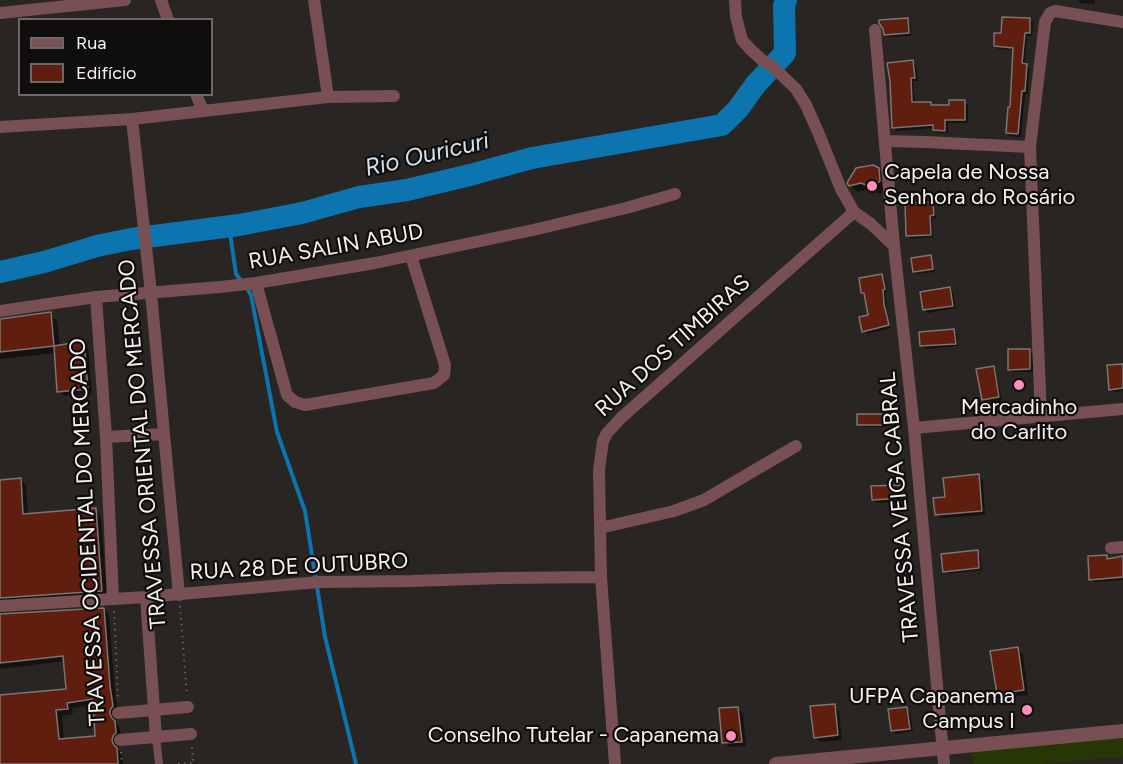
<!DOCTYPE html>
<html>
<head>
<meta charset="utf-8">
<style>
	body { margin:0 }
	#map { position:relative; width:1123px; height:764px; overflow:hidden; background:#292522; font-family:Figtree,sans-serif }
	canvas { display:block }
	.legend { position:absolute; left:18px; top:18px; width:195px; height:78px; box-sizing:border-box; background:#100e0d; border:2px solid #6c6968; margin:0; padding:8px 10px; list-style:none; font-size:18px; color:#f5f2f0 }
	.legend li { display:flex; align-items:center; gap:12px; height:30px }
	.legend b { width:30px; border:2px solid #6c6968 }
</style>
</head>
<body>
<div id="map">
<canvas width="1123" height="764"></canvas>
<ul class="legend">
<li><b style="height:8px;background:#784f52"></b>Rua</li>
<li><b style="height:16px;background:#5f1e0e"></b>Edifício</li>
</ul>
</div>
<script>
const ctx = document.querySelector('canvas').getContext('2d');
ctx.lineJoin = 'round';
function fill(path, color) { ctx.fillStyle = color; ctx.fill(path, 'evenodd'); }
function trace(path, color, width, dash) { ctx.strokeStyle = color; ctx.lineWidth = width; ctx.lineCap = dash ? 'butt' : 'round'; ctx.setLineDash(dash || []); ctx.stroke(path); }
function write(font, color, halo, rows, align = 'center') {
  ctx.font = font + ' Figtree,sans-serif'; ctx.lineWidth = 4.5; ctx.setLineDash([]); ctx.textBaseline = 'middle'; ctx.strokeStyle = halo; ctx.fillStyle = color; for (const [text, x, y, turn = 0] of rows) {
    ctx.save(); ctx.translate(x, y); ctx.rotate((+turn || 0) * Math.PI / 180); ctx.textAlign = isNaN(turn) ? turn : align; if (halo) ctx.strokeText(text, 0, 0); ctx.fillText(text, 0, 0); ctx.restore();
  }
}
fill(new Path2D(`
	M1123 738V757L1043 764H973L972 750Z`), '#273605');
fill(new Path2D(`
	M1078 0H1095V4L1081 3Z
	M907 19 910 23 911 36 888 37 885 34Z
	M1030 19 1033 23 1032 36H1027L1025 65 1029 68 1028 94H1025L1021 137 1010 136 1007 133 1011 108 1015 50 998 49 995 46 1003 35Z
	M913 62 916 65 918 81H913L915 103H930L933 106 951 107 964 101 968 105V123H948V133H938L935 130V128L897 131 894 128Z
	M878 169 885 176 886 189 880 194 869 189 857 192 850 185Z
	M932 203 935 207 936 218H932L933 237 911 239 908 236Z
	M935 270V272L917 274 916 273Z
	M882 276 885 279 887 292H885L887 309 891 328 867 334 864 331 870 316 866 296 863 293Z
	M950 289 953 292 956 308 928 313 924 310Z
	M50 314 57 321 60 346 83 343 88 348 92 393 64 396 59 391 56 353 0 359V320Z
	M954 331 957 334 958 346 925 349 922 346Z
	M1029 350 1033 353V372H1012L1009 369Z
	M1123 365V391L1114 392 1111 389Z
	M993 367 996 370 1002 400 986 403 983 400Z
	M883 415 887 419V427H862L858 424Z
	M978 476 983 480 985 515 940 518 936 514 946 499Z
	M20 479 26 485 28 515 95 510 101 516 107 597 0 607V481Z
	M903 486 906 489 907 501 877 503 873 499Z
	M977 552 980 555 982 570 947 574 944 571Z
	M1106 557 1109 560 1123 558V580L1094 582 1090 579Z
	M104 609 109 615 115 692 118 713 116 716 115 721 120 728 121 739 118 742 117 748 122 755 123 764H0V696L68 690 65 661 0 669V616ZM95 705 97 738 64 740 62 716 73 714 72 708Z
	M1017 649 1023 654 1028 695 1003 698 998 693Z
	M834 706 839 711 842 740 820 742 815 737Z
	M738 708 743 714 746 746 729 747 724 742Z
	M906 708 910 711 913 731 896 734 893 731Z`), '#0007');
trace(new Path2D(`
	M229 226 236 274 241 281
	M246 287 251 295 277 432 305 511 325 637 356 764`), '#0c74ae', 4);
trace(new Path2D(`
	M0 272 44 262 97 246 131 239 239 225 302 213 359 197 407 190 470 175 532 158 722 125 738 109 756 84 785 53 784 6 786 0`), '#0c74ae', 22);
const building = new Path2D(`
	M1002 17 1030 18V33H1025L1022 63 1027 64 1025 91H1022L1018 134 1006 133 1008 107H1010L1013 48 994 46V33H1001Z
	M908 18 909 33 884 35 883 29 879 23V20Z
	M913 60 915 78H911L912 102H931V105H949V100H965V120H945V131L933 130V125L892 128 890 81 887 63Z
	M873 165 879 168 880 181 872 188 861 183 849 186 847 183 856 168Z
	M933 202 934 215 930 216 931 235 906 236 905 203Z
	M931 255 933 269 913 272 911 258Z
	M882 274 885 289 883 290 884 304 889 325 862 332 859 317 868 315 864 293H861L859 278Z
	M950 287 953 306 923 310 920 292Z
	M51 312 54 346 0 352V319Z
	M954 329 956 344 920 346 919 332Z
	M84 341 88 389 57 392 54 346Z
	M1008 349H1030V369L1008 370Z
	M1123 364V388L1109 390 1107 365Z
	M994 366 999 397 982 400 976 369Z
	M857 414H884V425H857Z
	M979 474 982 511 935 515 933 498 945 497 943 478Z
	M21 478 23 514 96 508 102 591 0 598V480Z
	M903 485 904 498 872 500 871 486Z
	M978 550 979 568 943 572 941 554Z
	M1107 555V559L1123 556V577L1089 580 1088 556Z
	M104 608 110 686 113 706 110 710V714L112 718 115 721 116 733 113 736 112 741 114 745 117 748 118 764H0V695L66 689 63 656 0 663V614ZM93 699 95 736 59 739 56 710 68 709 67 703Z
	M1018 647 1024 690 997 694 990 651Z
	M835 704 838 735 814 738 810 706Z
	M738 707 742 742 722 743 719 708Z
	M907 707 910 729 891 731 888 709Z`);
fill(building, '#5f1e0e');
trace(building, '#7b7573', 1.5);
trace(new Path2D(`
	M180 606 187 696
	M114 611 118 701
	M192 747 193 764
	M121 752 122 764
	M178 764 193 763`), '#686461', 2, [1.5, 4.5]);
trace(new Path2D(`
	M156 737 159 764`), '#784f52', 8);
trace(new Path2D(`
	M161 0 168 20
	M314 0 328 97
	M735 0 736 17 742 40 750 49 762 60 772 66 796 89 806 105 818 132 841 189 854 212 871 224 894 246
	M0 13 125 0
	M875 30 894 246 914 428 944 764
	M196 94 203 111
	M132 119 151 293 179 595
	M0 127 132 119 328 97 394 96
	M886 141 925 142 1030 147
	M256 283 287 395 295 402 305 405 434 383 444 375 445 365 411 256
	M96 297 106 437 113 599
	M0 311 96 297 220 287 256 283 375 263 533 230 626 208 675 194
	M1041 416 1030 147 1045 22 1050 13 1055 11 1123 22
	M914 428 1123 409
	M106 437 164 434
	M600 528 674 511 704 500 796 446
	M1111 548 1123 547
	M146 597 156 737
	M0 606 146 597 319 582 413 581 502 578 601 577
	M118 713 188 707
	M120 740 191 734
	M615 764 601 577 599 470 603 441 607 433 622 417 854 212`), '#784f52', 12);
trace(new Path2D(`
	M776 764 1123 731`), '#784f52', 14);
for (const [x, y, r, color] of [
	[872,186,6,"#fd8ebe"],
	[1019,385,6,"#fd8ebe"],
	[1027,710,6,"#fd8ebe"],
	[731,736,6,"#fd8ebe"]
]) { const dot = new Path2D(); dot.arc(x, y, r, 0, 2 * Math.PI); ctx.fillStyle = color; ctx.fill(dot); trace(dot, '#100e0d', 2); }
write('22px', '#f5f2f0', '#100e0d', [
	["Capela de Nossa",884,173,"left"],
	["Senhora do Rosário",884,198,"left"],
	["Mercadinho",1019,408,"center"],
	["do Carlito",1019,433,"center"],
	["UFPA Capanema",1015,697],
	["Campus I",1015,722],
	["Conselho Tutelar - Capanema",719,736]
], 'right');
write('22px', '#f5f2f0', '#100e0d', [
	["RUA SALIN ABUD",336,247,-10],
	["RUA DOS TIMBIRAS",673,346,-42],
	["TRAVESSA ORIENTAL DO MERCADO",143,444,-95],
	["TRAVESSA VEIGA CABRAL",900,507,-95],
	["TRAVESSA OCIDENTAL DO MERCADO",88,532,-93],
	["RUA 28 DE OUTUBRO",299,567,-3]
]);
write('italic 24px', '#cfe3f3', '#100e0d', [
	["Rio Ouricuri",427,155,-13]
]);
</script>
</body>
</html>
